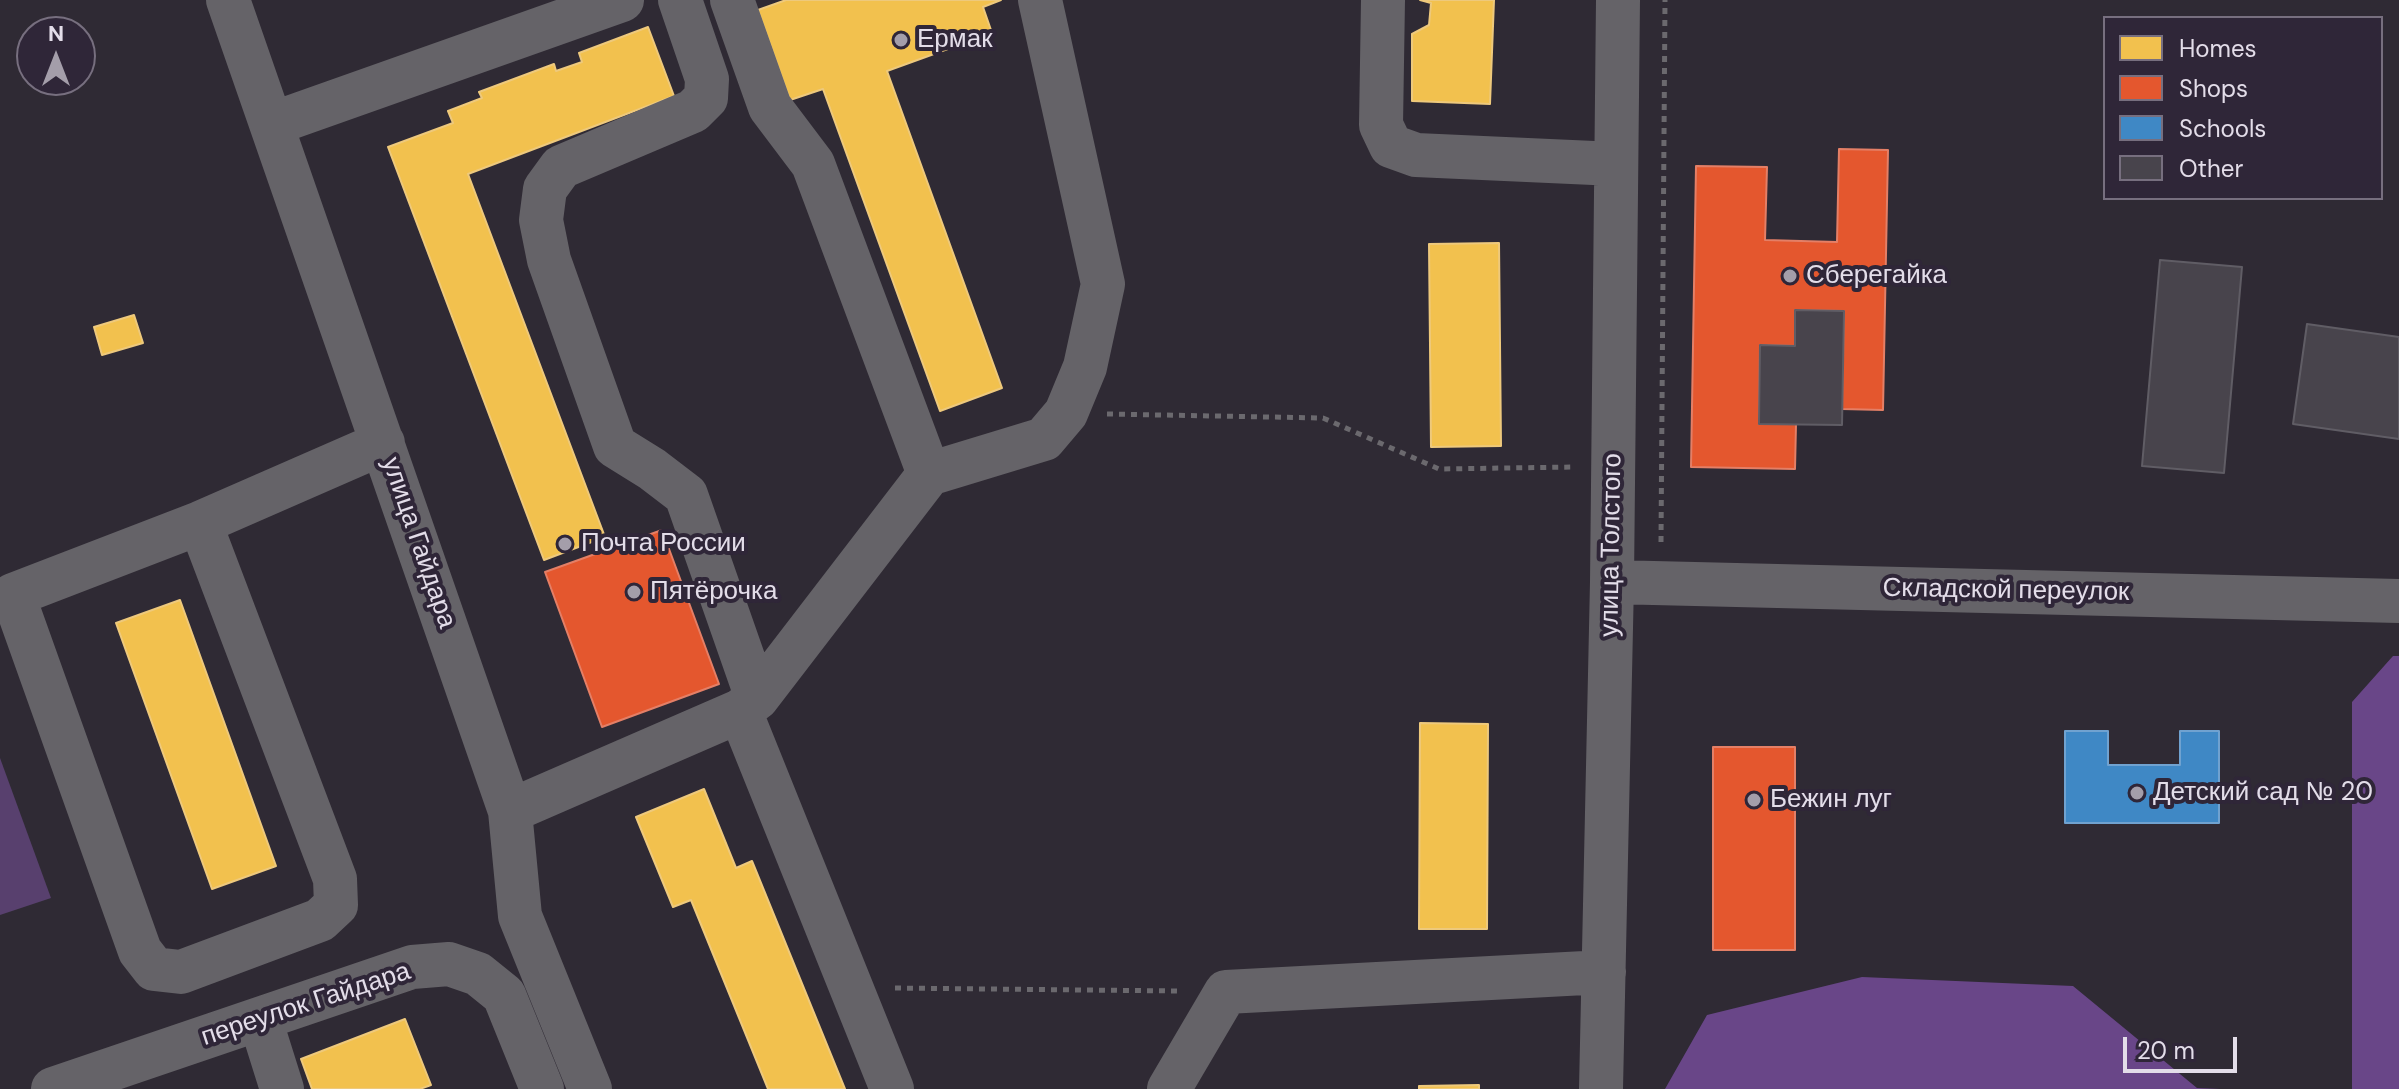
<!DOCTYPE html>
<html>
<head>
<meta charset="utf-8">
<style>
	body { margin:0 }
	#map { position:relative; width:2399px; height:1089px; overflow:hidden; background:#2f2a34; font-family:"DM Sans",sans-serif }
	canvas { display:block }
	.legend { position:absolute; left:2103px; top:16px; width:280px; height:184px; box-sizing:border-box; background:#2f2638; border:2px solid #776f7f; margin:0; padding:10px 14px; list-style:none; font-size:24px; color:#e3dde9 }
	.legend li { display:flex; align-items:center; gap:16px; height:40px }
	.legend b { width:40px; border:2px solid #776f7f }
	.north { position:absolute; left:16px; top:16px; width:80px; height:80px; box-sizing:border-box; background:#2f2638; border:2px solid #776f7f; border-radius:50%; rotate:0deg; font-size:22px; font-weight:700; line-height:32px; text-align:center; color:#e3dde9 }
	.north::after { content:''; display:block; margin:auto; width:28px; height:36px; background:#a49eaa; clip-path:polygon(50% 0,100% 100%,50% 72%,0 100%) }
	.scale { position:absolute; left:2123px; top:1037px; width:114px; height:36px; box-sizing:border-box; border:4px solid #e3dde9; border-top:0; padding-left:10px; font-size:24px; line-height:28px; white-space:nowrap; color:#e3dde9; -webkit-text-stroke:6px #2f2638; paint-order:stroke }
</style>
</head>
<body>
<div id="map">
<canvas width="2399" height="1089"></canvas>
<ul class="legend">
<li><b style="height:22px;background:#f2c14e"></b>Homes</li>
<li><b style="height:22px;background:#e4572e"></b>Shops</li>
<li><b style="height:22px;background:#3f88c5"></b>Schools</li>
<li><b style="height:22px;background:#48444c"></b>Other</li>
</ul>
<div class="north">N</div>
<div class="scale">20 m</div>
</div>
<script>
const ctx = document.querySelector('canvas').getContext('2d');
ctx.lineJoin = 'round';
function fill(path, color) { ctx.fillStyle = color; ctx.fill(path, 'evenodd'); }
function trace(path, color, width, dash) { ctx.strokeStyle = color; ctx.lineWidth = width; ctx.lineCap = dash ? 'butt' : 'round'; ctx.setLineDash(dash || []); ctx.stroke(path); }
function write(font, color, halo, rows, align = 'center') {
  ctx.font = font + ' "DM Sans",sans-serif'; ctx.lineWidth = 8; ctx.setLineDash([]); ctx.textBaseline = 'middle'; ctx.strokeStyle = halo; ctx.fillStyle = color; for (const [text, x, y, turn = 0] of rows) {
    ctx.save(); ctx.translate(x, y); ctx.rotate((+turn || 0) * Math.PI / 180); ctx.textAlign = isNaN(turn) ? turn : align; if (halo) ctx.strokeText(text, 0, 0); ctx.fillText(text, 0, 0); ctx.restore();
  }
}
fill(new Path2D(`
	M0 758 51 898 0 915Z`), '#58406e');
fill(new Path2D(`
	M2393 656H2399V1089H2352V702Z
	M1862 977 2073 986 2197 1088 2220 1089H1665L1707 1015Z`), '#694688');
const homes = new Path2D(`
	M786 0H1001L983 7 992 33 887 71 1002 388 940 411 823 89 790 100 758 10Z
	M1420 0H1494L1490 104 1412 101V34L1429 25 1431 3Z
	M648 27 674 96 468 174 605 537 544 560 388 147 453 123 448 111 482 98 479 92 554 64 556 71 582 62 579 53Z
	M1499 243 1501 446 1431 447 1429 244Z
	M134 315 143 343 102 355 94 327Z
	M180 600 276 866 212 889 116 623Z
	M1420 723 1488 724 1487 929H1419Z
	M704 789 736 868 752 861 845 1089H768L691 900 673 907 636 817Z
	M405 1019 431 1085 420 1089H312L301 1059Z
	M1479 1085V1089H1419V1086Z`);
fill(homes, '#f2c14e');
trace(homes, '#eec97c', 2);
const shops = new Path2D(`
	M1839 149 1888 150 1883 410 1842 409 1844 311 1795 310V346L1760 345 1759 424H1796L1795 469 1691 467 1696 166 1767 167 1765 240 1837 242Z
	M662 530 719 684 602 727 545 572Z
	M1713 747H1795V950H1713Z`);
fill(shops, '#e4572e');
trace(shops, '#e47f66', 2);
const schools = new Path2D(`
	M2065 731H2108V765H2180V731H2219V823H2065Z`);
fill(schools, '#3f88c5');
trace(schools, '#70a2d0', 2);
const building = new Path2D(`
	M2160 260 2242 267 2224 473 2142 466Z
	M1795 310 1844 311 1842 425 1759 424 1760 345 1795 346Z
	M2307 324 2399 337V439L2293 424Z`);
fill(building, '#48444c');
trace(building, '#605d65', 2);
trace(new Path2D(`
	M1107 414 1323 418 1439 469 1574 467
	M1661 542 1665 0
	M895 988 1181 991`), '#6b696e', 5, [6, 6]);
trace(new Path2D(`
	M228 0 510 811 520 916 590 1089
	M680 0 707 79 706 98 693 111 561 167 545 189 541 220 549 260 615 446 652 469 686 495 757 698
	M1383 0 1381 125 1391 146 1416 155 1616 164
	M272 124 622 0
	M929 474 1044 439 1066 413 1085 367 1103 284 1040 0
	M200 523 335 879 336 905 320 920 181 972 154 969 140 951 13 595 200 523 383 443
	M1612 582 2399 601
	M740 711 892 1089
	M510 811 740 711 757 698 929 474 813 164 770 107 732 0
	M260 1019 282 1089
	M53 1089 412 967 449 964 478 974 504 995 542 1089
	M1169 1089 1226 992 1604 972
	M1601 1089 1612 582 1618 0`), '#656368', 44);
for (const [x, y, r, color] of [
	[901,40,8,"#a49eaa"],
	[1790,276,8,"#a49eaa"],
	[565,544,8,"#a49eaa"],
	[634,592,8,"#a49eaa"],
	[2137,793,8,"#a49eaa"],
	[1754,800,8,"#a49eaa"]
]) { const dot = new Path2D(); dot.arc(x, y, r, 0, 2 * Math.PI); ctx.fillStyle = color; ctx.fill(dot); trace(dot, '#2f2638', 3); }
write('26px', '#e3dde9', '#2f2638', [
	["Ермак",917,40],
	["Сберегайка",1806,276],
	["Почта России",581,544],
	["Пятёрочка",650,592],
	["Детский сад № 20",2153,793],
	["Бежин луг",1770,800]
], 'left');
write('26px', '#e3dde9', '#2f2638', [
	["улица Гайдара",418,543,71],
	["улица Толстого",1612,545,-89],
	["Складской переулок",2006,591,1],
	["переулок Гайдара",306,1005,-18]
]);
</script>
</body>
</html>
